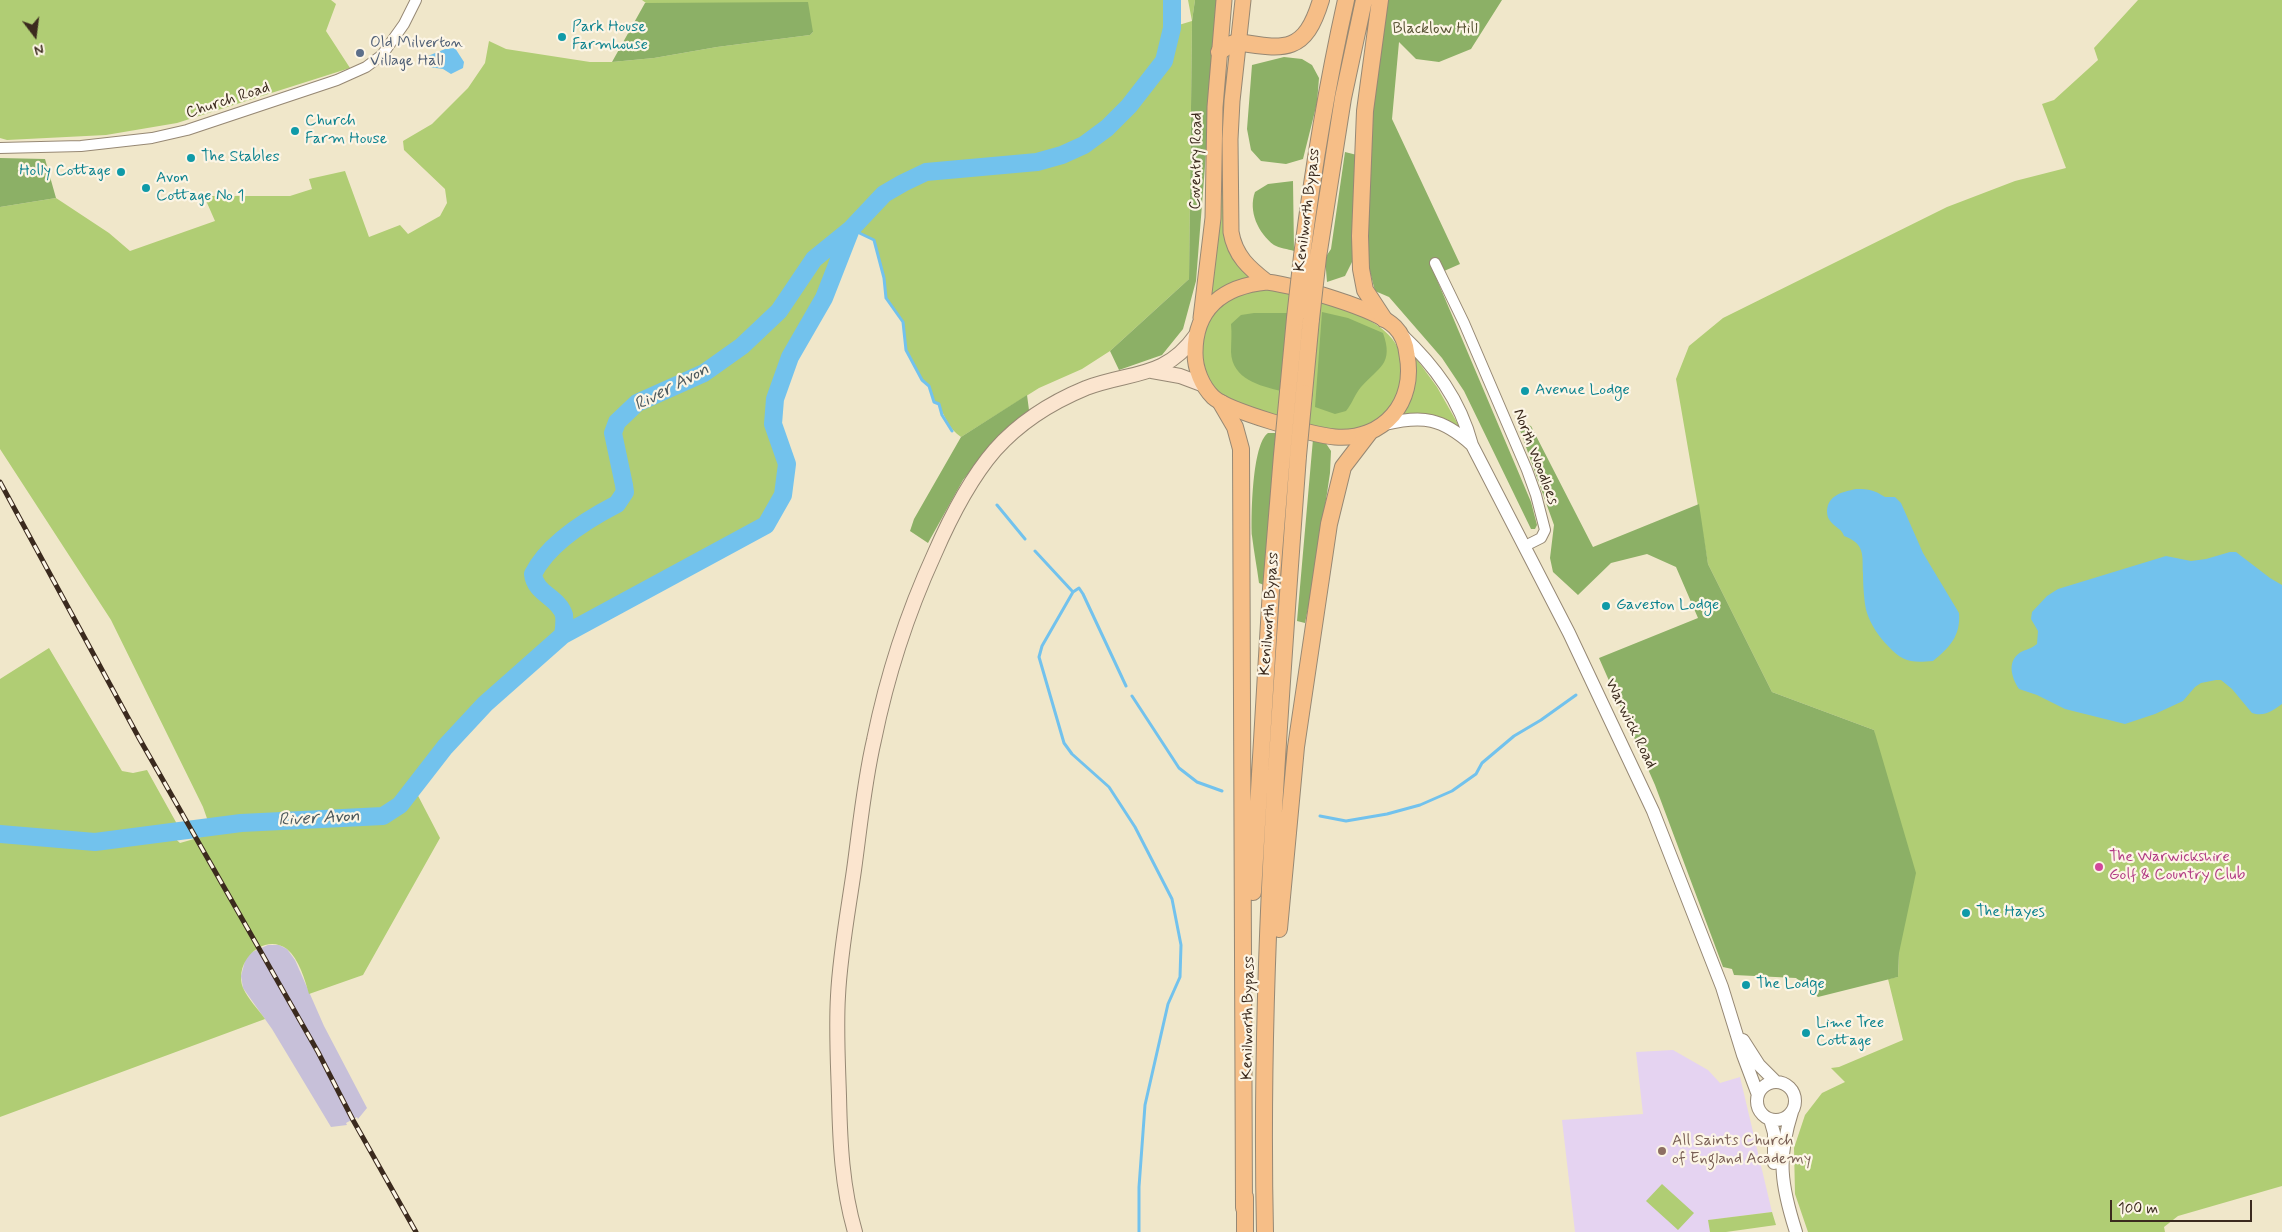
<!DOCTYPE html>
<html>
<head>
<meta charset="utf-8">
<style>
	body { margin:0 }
	#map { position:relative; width:2282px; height:1232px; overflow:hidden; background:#f0e7ca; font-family:Mynerve,sans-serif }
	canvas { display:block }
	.north { position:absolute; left:10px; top:10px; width:50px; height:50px; -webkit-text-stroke:4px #fcf5e5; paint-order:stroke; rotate:165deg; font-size:14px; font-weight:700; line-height:20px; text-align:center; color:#3b2a1e }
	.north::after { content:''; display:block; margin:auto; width:18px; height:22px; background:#3b2a1e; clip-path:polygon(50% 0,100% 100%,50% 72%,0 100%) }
	.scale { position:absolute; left:2110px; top:1200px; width:142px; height:22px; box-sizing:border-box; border:2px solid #3b2a1e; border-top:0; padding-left:6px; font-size:15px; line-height:18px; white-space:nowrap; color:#3b2a1e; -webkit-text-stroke:4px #fcf5e5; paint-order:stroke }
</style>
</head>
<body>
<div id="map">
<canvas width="2282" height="1232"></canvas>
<div class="north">N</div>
<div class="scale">100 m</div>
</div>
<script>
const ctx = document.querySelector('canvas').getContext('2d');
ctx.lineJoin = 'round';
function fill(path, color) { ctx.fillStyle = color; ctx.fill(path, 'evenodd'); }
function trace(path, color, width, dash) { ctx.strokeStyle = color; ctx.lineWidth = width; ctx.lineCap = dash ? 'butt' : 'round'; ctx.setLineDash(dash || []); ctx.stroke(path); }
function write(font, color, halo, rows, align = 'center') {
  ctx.font = font + ' Mynerve,sans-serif'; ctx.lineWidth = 4.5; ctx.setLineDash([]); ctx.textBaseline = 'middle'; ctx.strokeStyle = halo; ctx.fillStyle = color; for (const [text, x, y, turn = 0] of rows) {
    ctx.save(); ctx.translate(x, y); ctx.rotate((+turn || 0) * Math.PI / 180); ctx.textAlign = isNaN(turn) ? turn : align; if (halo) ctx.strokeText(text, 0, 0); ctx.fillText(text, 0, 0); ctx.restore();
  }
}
fill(new Path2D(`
	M1673 1050 1708 1070 1720 1083 1740 1077 1772 1212 1709 1220 1710 1232H1575L1562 1120 1643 1114 1636 1052Z`), '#e5d3f1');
fill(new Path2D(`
	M268 945H279L287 949 295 960 324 1026 367 1108 358 1119 357 1117 346 1123 347 1125 331 1127 272 1029 243 988 241 976 246 957 250 953Z`), '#c7c0d9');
fill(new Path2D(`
	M0 0H331L336 4 326 31 350 68 177 123 106 135 7 140 0 138Z
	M642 0H1172V27L1192 21 1188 0H1195L1192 21 1189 279 1110 351 1082 369 1039 388 961 437C949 429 945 417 939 405L934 402 929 386 922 380 906 350 903 322 886 298 884 278 874 240 851 230 824 298 790 357 775 399 773 424 787 464 783 495 766 525 563 635 485 704 445 747 414 788 440 838 363 975 309 994C305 980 299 959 287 949 264 932 233 961 243 988 248 999 258 1009 265 1019L0 1117V679L49 648 122 771 133 773 147 770 177 824 169 833 180 843 208 835 210 827 203 807 111 620 0 449V207L56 198 109 233 130 251 215 221 204 196H290L312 189 309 179 345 171 369 237 400 225 408 234 440 216 447 203 445 189 404 150 403 141 432 124 468 88 485 63 489 41 506 49 590 62H612L654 58 717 47 810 35 813 32 646 3Z
	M2138 0H2282V1186L2178 1216 2164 1227 2165 1232H1808L1795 1194 1794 1148 1805 1115 1822 1093 1845 1082 1831 1068 1839 1067 1903 1040 1888 979 1898 977 1899 953 1874 730 1772 692 1708 564 1676 379 1689 346 1723 318 1947 207 2015 181 2066 168 2042 104 2054 100 2098 60 2094 48Z
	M1229 62 1225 210 1252 277 1209 300 1221 207 1223 130Z
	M1271 289C1322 303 1429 317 1397 395 1387 419 1366 430 1341 433 1329 434 1305 425 1293 422 1269 416 1239 412 1219 395 1198 376 1194 334 1214 312 1220 305 1233 297 1241 292 1249 288 1262 290 1271 289Z
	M1415 357 1437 387 1463 433 1402 415C1415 397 1417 378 1415 357Z
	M1662 1184 1694 1213 1678 1230 1646 1201Z
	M1772 1212 1776 1225 1726 1232H1710L1708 1220Z`), '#b0cd74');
fill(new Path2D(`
	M1195 0H1218L1196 281 1183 329 1162 355 1119 370 1110 351 1189 279 1192 21Z
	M1387 0H1502L1471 49 1439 62 1416 59 1399 42 1392 119 1460 264 1435 275 1531 502 1537 525 1535 529H1531L1464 391 1442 358 1389 297 1375 291 1368 264 1370 121Z
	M808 2 813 32 810 35 717 47 654 58 612 62 645 3Z
	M1284 57 1302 59 1312 65 1319 78 1317 103 1303 159 1286 164 1261 161 1251 150 1247 129 1252 65Z
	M1345 152 1357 155 1353 260 1345 276 1327 282 1325 258 1331 249Z
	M0 158 45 159 56 198 0 207Z
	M1293 181 1294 251C1288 249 1279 248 1274 245 1258 233 1248 211 1255 192L1268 184Z
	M1322 312 1348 318 1383 333C1394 364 1379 367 1361 387 1355 394 1352 404 1346 411L1335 414 1315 407Z
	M1254 313H1289L1281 391C1260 386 1232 379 1231 352 1231 342 1232 334 1231 324L1241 315Z
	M1027 395 1029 410 1003 431 963 480 928 543 910 531 914 519 961 437Z
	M1517 422 1531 426 1593 547 1699 504 1708 564 1772 692 1874 730 1916 873 1899 953 1898 977 1818 997 1796 978 1734 975 1732 969 1723 967 1655 785 1599 658 1698 618 1676 567 1647 554 1611 563 1578 595 1553 572 1550 558 1554 525Z
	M1268 433H1277L1266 586 1259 583C1257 568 1254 552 1252 536 1251 517 1252 444 1268 433Z
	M1313 439 1325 442 1331 451 1330 473 1315 574 1305 623 1297 621Z`), '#8cb066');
fill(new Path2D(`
	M455 48 464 62 463 68 451 74 443 69 429 67 426 60 428 56 445 49Z
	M1856 489C1870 489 1874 490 1885 497H1895L1901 503 1923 553 1959 613C1961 636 1949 648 1933 661 1911 663 1903 662 1888 646 1879 637 1871 625 1867 613 1864 604 1863 583 1863 574 1862 556 1866 544 1844 536 1842 529 1836 528 1831 522 1828 519 1827 515 1827 511 1828 495 1842 492 1856 489Z
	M2230 552H2236L2270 578 2282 585V704C2272 711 2264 717 2252 713L2232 689 2221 680H2216L2201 683 2195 687 2183 701 2155 714 2125 724 2065 709 2037 695 2019 689C2011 677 2006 659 2023 651 2028 649 2032 648 2037 644L2038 631 2031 619 2032 612 2047 596 2058 589 2166 556 2191 561 2206 559Z`), '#72c2ed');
trace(new Path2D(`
	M851 229 874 240 884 278 886 298 903 322 906 350 922 380 929 386 934 402 939 404 942 415 952 431
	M997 505 1025 539
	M1035 551 1073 592 1079 588 1083 594 1126 686
	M1073 592 1042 646 1039 657 1064 743 1072 754 1109 787 1135 827 1172 899 1181 945 1180 977 1168 1004 1145 1105 1139 1187V1232
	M1132 696 1179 768 1197 782 1222 791
	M1320 816 1346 821 1387 814 1420 805 1452 791 1476 774 1482 763 1514 736 1541 720 1576 695`), '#72c2ed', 3);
trace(new Path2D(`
	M563 635C564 629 565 622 564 615 559 597 535 594 533 574 548 544 588 519 617 504L625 492 624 485 613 433 617 422 637 403 704 373 742 346 779 311 814 259 851 229 884 194 903 183 926 172 1037 162 1062 155 1084 145 1107 128 1129 106 1164 61 1172 28V0
	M0 834 95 842 241 823 383 816 400 805 445 747 485 704 563 635 766 525 783 495 787 464 773 424 775 399 790 357 824 298 851 229`), '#72c2ed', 18);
const minor = new Path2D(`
	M0 148 81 146 152 138 187 130 337 80 366 67 382 55 404 24 416 0
	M1435 263 1464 323 1527 470 1536 495 1545 530 1541 538 1525 546`);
const tertiary = new Path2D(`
	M1401 334C1435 366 1460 400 1472 445L1569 633 1653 811 1722 987 1743 1055 1758 1095
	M1385 424C1423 415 1442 418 1472 445
	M1743 1040 1759 1065 1776 1082
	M1757 1101a19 19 0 1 1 38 0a19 19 0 1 1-38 0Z
	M1792 1112C1777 1159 1781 1185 1796 1232
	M1770 1119 1774 1133V1163`);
const secondary = new Path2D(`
	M1152 371 1180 376 1204 385
	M855 1232C842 1187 840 1143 839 1096 838 1063 836 1029 838 996 840 954 848 912 854 870 860 827 864 783 874 740 887 676 907 614 934 555 950 518 969 480 995 450 1019 423 1052 402 1086 388 1131 371 1165 379 1196 335`);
const primary = new Path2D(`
	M1243 0 1232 101 1230 139 1231 232C1235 256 1249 268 1267 282
	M1267 282C1296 286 1376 308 1395 327 1402 334 1406 345 1407 355 1416 402 1384 441 1335 437 1313 435 1228 411 1213 397 1202 386 1195 369 1195 353 1195 307 1225 286 1267 282Z
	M1201 318 1213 218 1215 107 1224 0`);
const trunk = new Path2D(`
	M1380 0 1365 111 1360 236 1361 269 1365 290 1384 319
	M1219 52 1231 44 1237 42C1286 50 1305 53 1321 0
	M1302 256C1313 170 1327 85 1346 0
	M1318 257 1343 98 1364 0
	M1288 392 1295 318
	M1304 393 1311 319
	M1221 403 1235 427 1241 449 1244 1208
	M1253 892 1271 589 1282 455
	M1279 929 1296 747 1329 524 1343 467 1369 433
	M1245 1197V1232
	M1265 1232C1259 973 1279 714 1298 456`);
trace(minor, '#968874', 12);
trace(tertiary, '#968874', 14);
trace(secondary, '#968874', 16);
trace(primary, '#968874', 17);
trace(trunk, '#968874', 18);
trace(minor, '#fff', 10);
trace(tertiary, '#fff', 12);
trace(secondary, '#fbe5cf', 14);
trace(primary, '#f6be87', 15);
trace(trunk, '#f6be87', 16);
const rail = new Path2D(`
	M0 482 139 738 318 1052 353 1120 416 1232`);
trace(rail, '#3b2a1e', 5);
trace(rail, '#fcf5e5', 3, [9]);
const trunkBridge = new Path2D(`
	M1295 318 1302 256
	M1311 319 1318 257
	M1282 455 1288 392
	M1298 456 1304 393`);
trace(trunkBridge, '#968874', 18, []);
trace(trunkBridge, '#f6be87', 16);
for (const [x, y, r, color] of [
	[562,37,5,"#0f9aa8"],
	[360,53,5,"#5c6f8a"],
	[295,131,5,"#0f9aa8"],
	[191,158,5,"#0f9aa8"],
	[121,172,5,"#0f9aa8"],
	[146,188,5,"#0f9aa8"],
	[1525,391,5,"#0f9aa8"],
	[1606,606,5,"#0f9aa8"],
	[2099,867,5,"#d1479c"],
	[1966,913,5,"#0f9aa8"],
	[1746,985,5,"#0f9aa8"],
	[1806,1033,5,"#0f9aa8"],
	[1662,1151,5,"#8d6e63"]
]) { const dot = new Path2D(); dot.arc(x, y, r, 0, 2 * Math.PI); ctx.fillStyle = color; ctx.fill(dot); trace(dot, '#fcf5e5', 2); }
write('16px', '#0d838f', '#fcf5e5', [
	["Park House",572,28],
	["Farmhouse",572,46],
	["Church",305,122],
	["Farm House",305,140],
	["The Stables",201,158],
	["Holly Cottage",111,172,"right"],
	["Avon",156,179],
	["Cottage No 1",156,197],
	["Avenue Lodge",1535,391],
	["Gaveston Lodge",1616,606],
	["The Hayes",1976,913],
	["The Lodge",1756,985],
	["Lime Tree",1816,1024],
	["Cottage",1816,1042]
], 'left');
write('16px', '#585334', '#fcf5e5', [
	["Blacklow Hill",1435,30]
]);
write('16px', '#4e5e75', '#fcf5e5', [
	["Old Milverton",370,44],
	["Village Hall",370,62]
], 'left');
write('16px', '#3b2a1e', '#fcf5e5', [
	["Church Road",228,101,-18],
	["Coventry Road",1197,161,-89],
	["Kenilworth Bypass",1308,210,-83],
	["North Woodloes",1535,457,69],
	["Kenilworth Bypass",1270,614,-86],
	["Warwick Road",1630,724,64],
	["Kenilworth Bypass",1249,1018,-89]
]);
write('16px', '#b23c85', '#fcf5e5', [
	["The Warwickshire",2109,858],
	["Golf & Country Club",2109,876]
], 'left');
write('16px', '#785e54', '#fcf5e5', [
	["All Saints Church",1672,1142],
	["of England Academy",1672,1160]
], 'left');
write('italic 18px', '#4c585c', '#fcf5e5', [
	["River Avon",672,388,-28],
	["River Avon",319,819,-3]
]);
</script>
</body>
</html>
